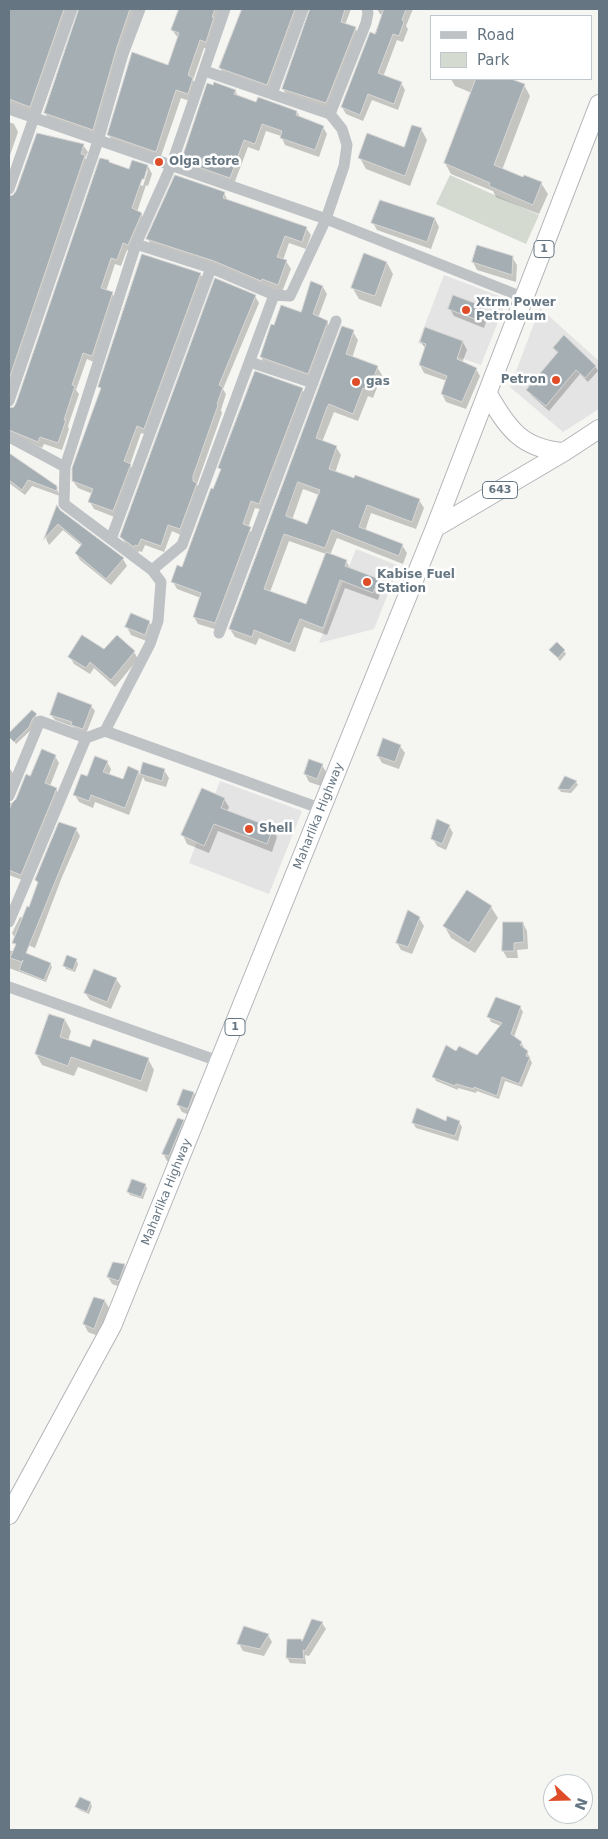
<!DOCTYPE html>
<html>
<head>
<meta charset="utf-8">
<style>
	body { margin:0 }
	#map { position:relative; width:608px; height:1839px; overflow:hidden; background:#f5f5f2; font-family:"DejaVu Sans",sans-serif }
	canvas { display:block }
	.frame { position:absolute; inset:0; border:10px solid #657682; pointer-events:none }
	.legend { position:absolute; left:430px; top:15px; width:162px; height:65px; box-sizing:border-box; background:#fff; border:1px solid #c1c8cd; margin:0; padding:6px 9px; list-style:none; font-size:15px; color:#657682 }
	.legend li { display:flex; align-items:center; gap:10px; height:25px }
	.legend b { width:25px; border:1px solid #c1c8cd }
	.north { position:absolute; left:543px; top:1774px; width:50px; height:50px; box-sizing:border-box; background:#fff; border:1px solid #c1c8cd; border-radius:50%; rotate:111deg; font-size:14px; font-weight:700; line-height:20px; text-align:center; color:#657682 }
	.north::after { content:''; display:block; margin:auto; width:18px; height:22px; background:#df4c28; clip-path:polygon(50% 0,100% 100%,50% 72%,0 100%) }
</style>
</head>
<body>
<div id="map">
<canvas width="608" height="1839"></canvas>
<div class="frame"></div>
<ul class="legend">
<li><b style="height:6px;background:#bec2c5"></b>Road</li>
<li><b style="height:14px;background:#d5dad1"></b>Park</li>
</ul>
<div class="north">N</div>
</div>
<script>
const ctx = document.querySelector('canvas').getContext('2d');
ctx.lineJoin = 'round';
function fill(path, color) { ctx.fillStyle = color; ctx.fill(path, 'evenodd'); }
function trace(path, color, width, dash) { ctx.strokeStyle = color; ctx.lineWidth = width; ctx.lineCap = dash ? 'butt' : 'round'; ctx.setLineDash(dash || []); ctx.stroke(path); }
function write(font, color, halo, rows, align = 'center') {
  ctx.font = font + ' "DejaVu Sans",sans-serif'; ctx.lineWidth = 5; ctx.setLineDash([]); ctx.textBaseline = 'middle'; ctx.strokeStyle = halo; ctx.fillStyle = color; for (const [text, x, y, turn = 0] of rows) {
    ctx.save(); ctx.translate(x, y); ctx.rotate((+turn || 0) * Math.PI / 180); ctx.textAlign = isNaN(turn) ? turn : align; if (halo) ctx.strokeText(text, 0, 0); ctx.fillText(text, 0, 0); ctx.restore();
  }
}
fill(new Path2D(`
	M444 275 507 299 481 365 418 343Z
	M540 308 599 361V409L563 432 510 387Z
	M356 549 399 566 374 629 319 643Z
	M220 781 302 811 269 894 189 863Z`), '#e3e4e3');
fill(new Path2D(`
	M450 175 539 215 526 244 436 204Z`), '#d5dad1');
fill(new Path2D(`
	M9 9H79L72 10 34 113 9 104Z
	M79 9H136L97 137 49 120 45 113Z
	M180 9 192 11 193 9H222L210 50 204 48 193 80 197 87 192 102 181 98 160 159 113 143 109 135 169 66 179 39 172 30Z
	M243 9H308L271 91 224 75 220 68Z
	M310 9H351L345 25 355 28 359 35 330 110 287 96 283 89Z
	M377 9H413L406 26 408 29 403 42 397 40 383 77 401 83 405 90 398 110 372 100 363 121 346 114 342 107 383 15 380 14Z
	M451 79H508L524 85 530 96 502 170 524 179 541 183 548 194 539 214 496 197 493 191 451 174 445 163 472 93 455 86Z
	M235 91 239 97 257 104 297 112 300 117 323 127 327 134 319 157 285 145 281 136 266 131 259 151 248 147 234 184 186 168 182 161Z
	M9 122 14 124 18 132 9 158Z
	M421 129 427 140 410 186 366 169 360 158 405 148Z
	M83 145 88 152 85 158 89 164 9 397V197L15 195Z
	M133 161 148 166 152 174 148 186 146 185 137 212 141 214 145 221 132 252 127 250 121 266 115 264 106 291 112 293 116 300 96 363 87 359 76 390 79 394 68 426 69 429 62 450 44 444 42 448 17 437H9V409L14 408 110 164 130 171ZM146 170H148L143 186 140 185Z
	M224 193 228 201 306 228 311 235 306 249 289 243 283 260 286 261 291 269 282 292 152 247 148 239Z
	M435 219 439 227 431 249 377 230 373 223Z
	M512 257 517 265 516 282 477 270 473 262Z
	M387 263 393 274 381 307 359 299 352 287Z
	M200 274 205 281 148 435 141 433 130 465 134 472 117 518 94 509 90 502 93 494 78 488 73 481 102 390 100 387Z
	M323 287 327 294 318 318 327 322 331 329 312 380 265 365 261 357 275 326 302 313Z
	M255 296 259 303 223 389 226 394 221 410 222 413 197 484 200 491 183 536 172 531 164 552 145 545 142 552 139 551 138 553 125 543 121 536Z
	M484 308 488 316 484 328 454 316 450 309Z
	M426 329 463 342 467 350 462 363 476 369 480 376 466 409 446 402 442 394 447 381 424 373 420 365 426 350 421 342Z
	M353 332 358 340 352 358 377 367 382 375 373 398 368 396 358 421 334 412 322 442 336 447 341 455 335 473 419 500 424 508 416 529 371 513 365 531 402 545 407 553 403 564 337 538 330 555 346 561 351 570 378 580 382 588 378 600 345 588 327 635 304 627 295 652 259 638 256 645 235 637 230 629ZM303 489 319 495 308 526 292 520ZM289 541 326 554 307 606 270 592Z
	M554 348 595 366 598 371 588 382 580 374 549 411 531 395 528 390 558 354Z
	M302 389 306 396 263 510 255 508 248 528 254 536 218 630 198 624 194 617 201 598 177 589 173 582 183 568 214 491 221 470 220 468Z
	M9 454 56 487 60 496 32 486 25 495 9 483Z
	M57 508 123 559 127 566 111 585 80 560 76 553 82 546 63 530 49 545 46 539Z
	M149 622 154 629 149 642 131 635 127 627Z
	M104 650 134 652 138 659 115 687 94 668 90 674 74 664 70 657Z
	M551 650 564 651 566 654 560 661Z
	M91 706 95 711 86 734 76 730 74 727 55 720 51 715Z
	M32 712 38 718 31 730 16 744 9 734Z
	M400 746 405 753 399 769 382 763 378 756Z
	M55 756 59 763 50 786 56 789 60 796 25 881 9 875V804L17 800 31 778Z
	M107 762 111 769 109 775 124 780 138 772 140 775 144 764 164 770 169 778 166 787 145 781 143 777 129 815 95 802 93 808 79 802 75 795 87 778Z
	M322 765 326 772 321 786 309 782 305 774Z
	M9 768 11 770 15 777 9 794Z
	M576 782 578 785 571 793 561 792 559 789Z
	M224 799 229 807 227 812 272 829 277 837 272 852 218 831 209 853 187 844 183 835Z
	M449 826 453 833 446 850 437 846 433 839Z
	M76 829 80 836 62 877 35 948 16 940 12 933 20 917 23 918 29 908 38 884 36 880Z
	M468 891 491 907 498 918 475 953 451 938 445 927Z
	M419 918 424 926 412 954 401 950 397 943Z
	M523 923 527 931 528 949 517 950 518 958H507L503 951Z
	M9 950 50 964 52 967 46 982 9 968Z
	M76 960 78 964 75 972 66 969 64 966Z
	M116 979 121 986 111 1009 90 1000 85 993Z
	M520 1007 523 1012 514 1037 521 1043 524 1047 523 1048 527 1052 532 1063 522 1087 505 1081 499 1099 477 1091 476 1093 458 1088V1090L436 1081 434 1077 457 1052 477 1057 501 1026 491 1022 489 1017Z
	M65 1020 71 1031 68 1041 91 1049 148 1059 154 1070 147 1092 78 1067 74 1076 42 1065 36 1054Z
	M194 1093 198 1100 192 1116 182 1112 178 1105Z
	M183 1121 187 1129 173 1163 167 1161 163 1153Z
	M459 1122 462 1127 458 1141 416 1128 413 1123H447Z
	M145 1185 147 1188 143 1199 130 1195 128 1192Z
	M124 1265 128 1272 123 1288 112 1284 108 1277Z
	M95 1298 105 1301 109 1308 98 1336 88 1332 84 1324Z
	M313 1621 322 1623 326 1629 309 1656 305 1655 306 1664 290 1663 287 1657 302 1643Z
	M268 1635 272 1642 264 1656 243 1651 239 1644Z
	M90 1803 92 1806 89 1814 79 1810 77 1807Z`), '#0003');
const building = new Path2D(`
	M9 9H64L30 107 9 99Z
	M79 9H130L117 47 93 130 44 113Z
	M179 9H215L212 17H214L206 42 200 40 188 75 193 78 188 94 176 90 156 152 107 135 132 52 168 65 179 33 171 30Z
	M242 9H295L267 85 219 68Z
	M310 9H345L341 22 356 27 326 103 282 89Z
	M384 9H406L402 20 404 22 399 36 393 34 378 73 402 82 394 104 368 94 360 115 341 107 370 32 375 34Z
	M476 79H511L525 84 494 165 523 177 524 175 542 182 533 205 489 186 490 183 444 163Z
	M214 82 236 90 234 94 256 102 258 97 297 111 296 115 324 126 315 150 280 138 282 131 262 124 255 144 244 140 230 178 181 161 207 83 213 85Z
	M412 125 422 128 405 176 358 158 367 133 404 147Z
	M37 133 84 144 81 154 85 155 9 379V196L13 195 16 191Z
	M100 158 109 160V162L129 169 132 160 148 165 144 179H142L132 208 142 213 128 245 123 243 117 260 111 258 101 288 113 292 92 356 83 353 72 385 75 386 64 420H66L58 443 40 437 38 442 9 430V408L14 407 16 403Z
	M175 175 225 192 223 198 307 227 302 242 285 236 277 257 287 260 278 285 262 279 261 281 214 261 146 239Z
	M380 200 435 218 427 242 371 223Z
	M477 245 513 256 512 275 472 262Z
	M364 253 387 262 375 296 351 288Z
	M142 254 201 273 144 429 137 426 124 461 131 464 113 511 88 502 93 489 72 481V468L101 388 98 387Z
	M215 278 256 295 219 385 223 387 217 404 218 405 193 476V481L197 483 180 529 168 525 161 546 141 539 138 546 135 545 134 547 120 537Z
	M311 281 323 286 313 314 328 321 308 374 260 357 271 324 274 325 281 305 301 312Z
	M453 295 485 307 480 321 448 309Z
	M342 326 354 330 346 354 378 366 369 390 363 388 353 414 329 404 327 407 316 438 337 446 329 469 354 478 355 475 420 499 412 522 367 505 359 527 403 544 399 556 332 530 325 548 284 534 264 589 306 604 326 552 347 560 345 566 379 579 373 593 340 580 323 628 300 619 290 644 254 630 252 637 229 629ZM298 482 320 490 307 524 286 516Z
	M425 327 463 341 457 359 477 368 462 402 441 394 447 376 419 365 426 344 420 342Z
	M564 335 596 366 585 378 576 370 546 406 526 390 558 352 553 348Z
	M255 371 303 388 259 504 251 501 243 524 251 527 215 623 193 617 201 593 171 582 177 565 182 567 211 488 213 489 221 469 218 468Z
	M9 453 57 486V491L28 480 22 490 13 483 9 480Z
	M57 505 60 510 124 558 106 579 75 553 82 544 58 524 44 539Z
	M131 613 150 621 145 635 125 627Z
	M82 635 104 649 117 635 135 651 111 680 90 662 86 668 68 657Z
	M557 642 565 650 558 658 549 650Z
	M58 692 92 705 83 729 71 725 72 722 50 715Z
	M32 710 37 714 33 718 29 727 14 742 9 737V733Z
	M383 738 401 745 395 762 377 756Z
	M42 749 56 755 45 783 57 788 21 875 9 870V810L12 803 16 799 26 774 30 776Z
	M95 756 108 761 103 772 123 779 128 766 139 771 125 808 91 795 89 801 73 795 81 774 87 776Z
	M309 759 323 764 317 779 304 774Z
	M143 762 165 769 162 781 140 774Z
	M565 776 577 781 569 790 558 789Z
	M202 788 225 798 221 808 273 828 267 844 214 824 204 846 181 835Z
	M437 819 450 825 442 844 431 839Z
	M59 822 77 828 26 953 51 963 44 980 19 970 23 960 22 962 10 958 16 944 12 943 27 906 29 907 38 882 35 880Z
	M467 890 492 906 469 943 443 926Z
	M408 910 420 917 408 947 396 943Z
	M503 922H523L524 942 514 943V951H502Z
	M67 955 77 959 73 970 63 966Z
	M94 969 117 978 107 1002 84 993Z
	M496 997 521 1006 511 1034 522 1042 520 1045 528 1051 526 1056 530 1057 519 1084 502 1077 497 1096 474 1087V1089L456 1084 455 1086 432 1077 446 1045 456 1051 459 1046 477 1055 502 1023 487 1017Z
	M49 1014 65 1019 60 1037 90 1047 93 1039 149 1058 141 1081 71 1057 68 1066 35 1054Z
	M183 1089 194 1092 188 1109 177 1105Z
	M417 1108 446 1121 447 1116 460 1121 455 1136 412 1123Z
	M178 1118 184 1120 169 1156 162 1154Z
	M132 1179 146 1184 141 1197 127 1192Z
	M113 1262 125 1264 119 1281 107 1277Z
	M94 1297 105 1300 94 1329 83 1324Z
	M312 1619 323 1622 305 1651 303 1650 304 1659 286 1658 287 1639H301L302 1641Z
	M244 1626 269 1634 260 1649 237 1644Z
	M80 1797 91 1802 87 1812 75 1807Z`);
fill(building, '#a5aeb3');
trace(building, '#d7d6d4', 1);
const trunk = new Path2D(`
	M488 394C508 429 522 449 564 452
	M435 528 564 452 599 429
	M9 1515 112 1326 435 528 599 104`);
trace(trunk, '#b1b5b8', 20);
trace(new Path2D(`
	M225 9 171 166 136 244 65 467 64 504 152 570 161 582 158 621 150 644 105 731 322 809
	M272 94 303 9
	M9 109 326 219 525 298
	M330 114 366 23 368 13 367 9
	M9 189 72 9
	M136 244 211 268 274 295
	M250 362 313 383
	M9 401 98 141 123 54 140 9
	M9 437 65 467
	M111 539 211 268
	M152 570 182 545 274 295 290 296 326 219 344 166 347 145 342 129 330 114 205 71
	M219 633 336 321
	M9 796 40 721 86 738
	M9 922 86 738 105 731
	M9 987 221 1062`), '#bec2c5', 11);
trace(trunk, '#fff', 18);
for (const [x, y, r, color] of [
	[159,162,5,"#df4c28"],
	[466,310,5,"#df4c28"],
	[556,380,5,"#df4c28"],
	[356,382,5,"#df4c28"],
	[367,582,5,"#df4c28"],
	[249,829,5,"#df4c28"]
]) { const dot = new Path2D(); dot.arc(x, y, r, 0, 2 * Math.PI); ctx.fillStyle = color; ctx.fill(dot); trace(dot, '#fff', 2); }
for (const [x, y, w] of [
	[544,249,20],
	[500,490,35],
	[235,1027,20]
]) { const box = new Path2D(); box.roundRect(x - w / 2, y - 8.5, w, 17, 4); ctx.fillStyle = '#fff'; ctx.fill(box); trace(box, '#657682', 1); }
write('bold 11px', '#657682', null, [
	["1",544,249],
	["643",500,490],
	["1",235,1027]
]);
write('bold 12px', '#657682', '#fff', [
	["Olga store",169,162],
	["Xtrm Power",476,303],
	["Petroleum",476,317],
	["Petron",546,380,"right"],
	["gas",366,382],
	["Kabise Fuel",377,575],
	["Station",377,589],
	["Shell",259,829]
], 'left');
write('12px', '#657682', '#fff', [
	["Maharlika Highway",319,816,-68],
	["Maharlika Highway",167,1192,-68]
]);
</script>
</body>
</html>
